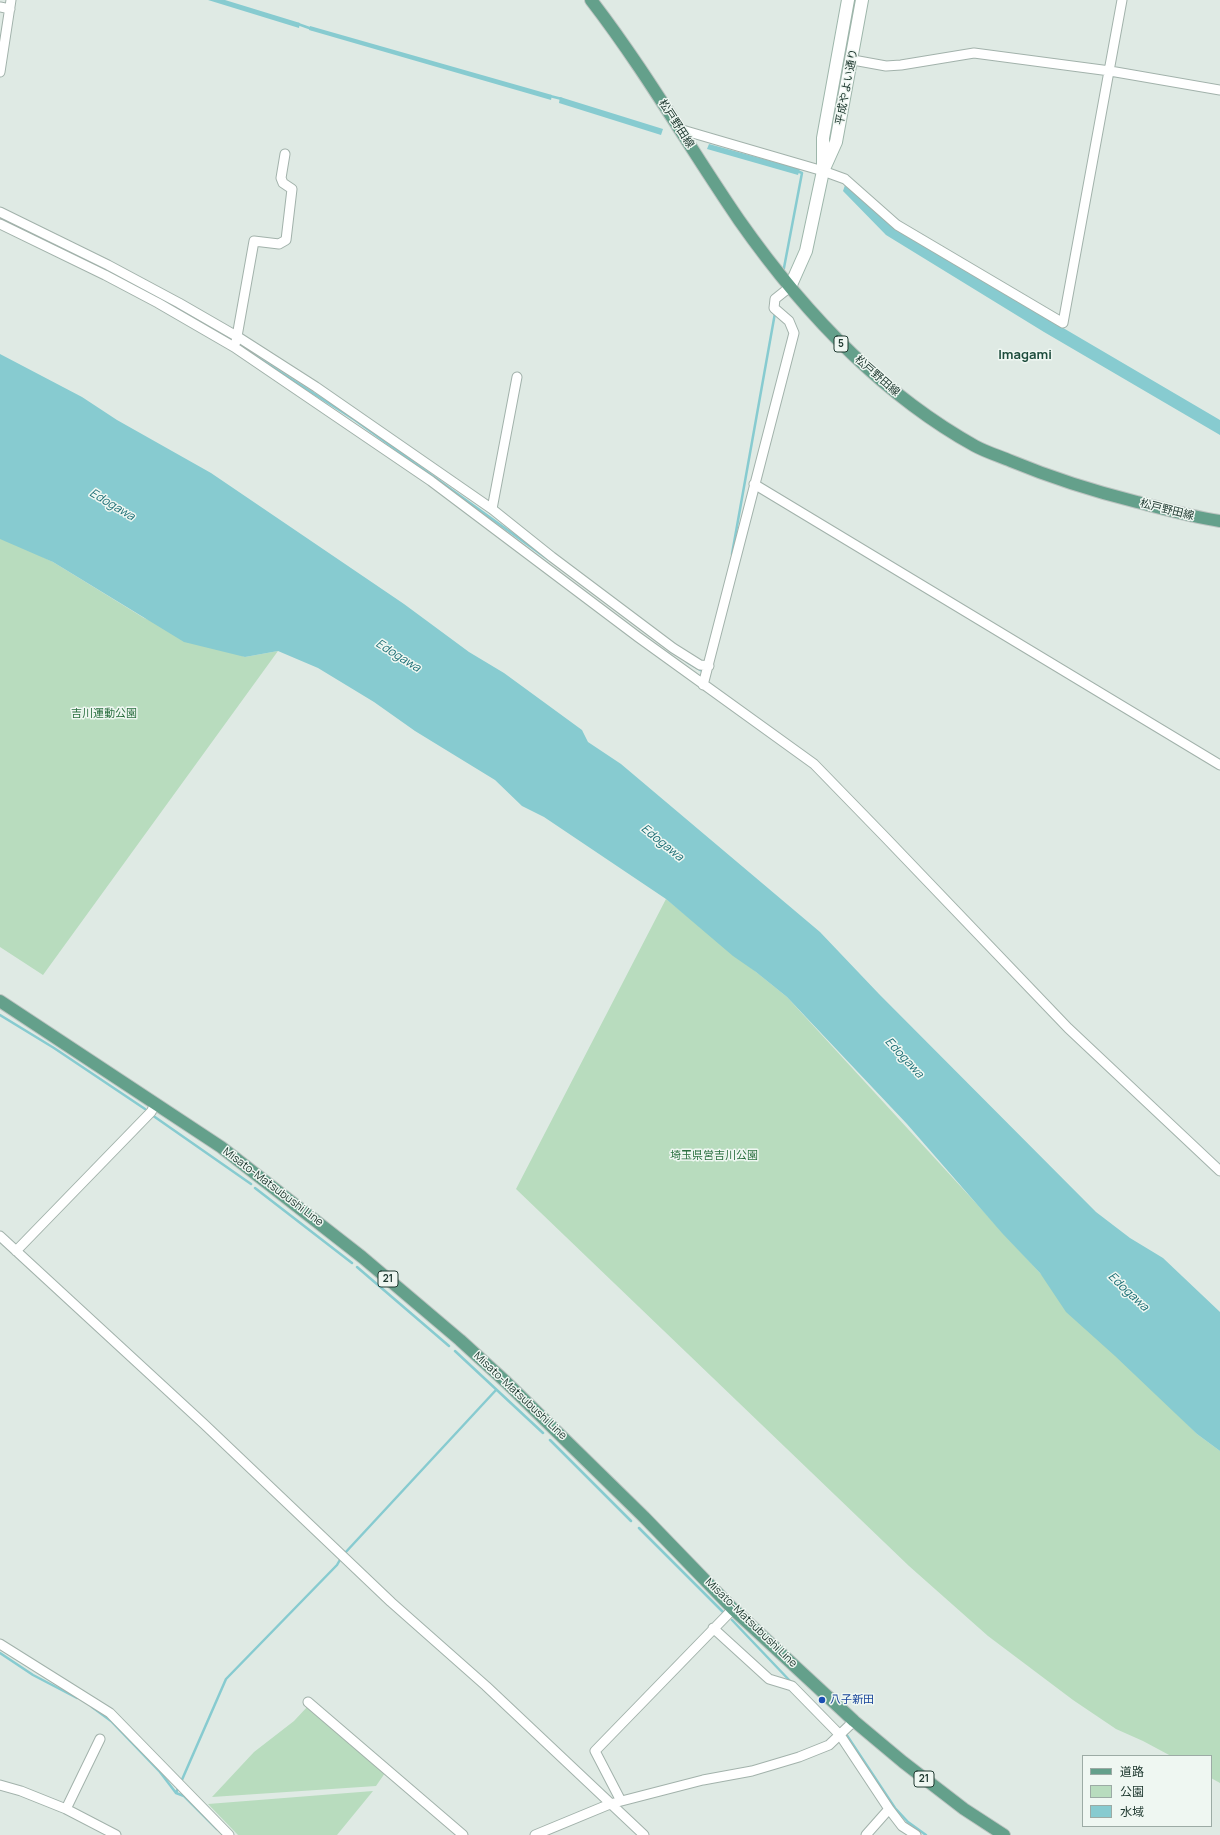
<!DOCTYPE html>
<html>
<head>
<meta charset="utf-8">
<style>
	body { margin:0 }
	#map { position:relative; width:1220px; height:1835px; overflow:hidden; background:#dfeae4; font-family:Manrope,"Noto Sans JP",sans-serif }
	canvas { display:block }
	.legend { position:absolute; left:1082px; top:1755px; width:130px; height:72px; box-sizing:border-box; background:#eff7f2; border:1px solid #9caba5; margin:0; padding:5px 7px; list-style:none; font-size:12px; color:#203a31 }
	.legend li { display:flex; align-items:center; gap:8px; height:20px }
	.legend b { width:20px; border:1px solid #9caba5 }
</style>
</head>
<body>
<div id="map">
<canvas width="1220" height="1835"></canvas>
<ul class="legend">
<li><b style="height:5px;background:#64a08b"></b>道路</li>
<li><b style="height:11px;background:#b8dcbe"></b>公園</li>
<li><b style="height:11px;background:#87cbd0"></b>水域</li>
</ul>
</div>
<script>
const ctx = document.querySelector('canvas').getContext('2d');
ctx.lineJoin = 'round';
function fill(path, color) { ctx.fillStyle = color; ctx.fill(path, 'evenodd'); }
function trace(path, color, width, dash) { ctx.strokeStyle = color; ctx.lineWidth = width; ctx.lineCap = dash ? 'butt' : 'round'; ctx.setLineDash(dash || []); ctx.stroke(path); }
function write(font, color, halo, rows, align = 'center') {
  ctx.font = font + ' Manrope,"Noto Sans JP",sans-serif'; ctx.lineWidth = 3; ctx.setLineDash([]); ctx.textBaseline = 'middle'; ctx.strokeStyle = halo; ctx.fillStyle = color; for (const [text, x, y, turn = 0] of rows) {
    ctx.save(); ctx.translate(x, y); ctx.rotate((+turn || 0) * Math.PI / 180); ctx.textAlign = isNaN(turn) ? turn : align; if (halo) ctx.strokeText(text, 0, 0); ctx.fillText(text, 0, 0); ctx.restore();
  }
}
fill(new Path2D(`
	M0 535 53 562 144 618 245 657 278 651 43 975 0 947Z
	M666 899 787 997 1040 1273 1197 1434 1220 1451V1783L1211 1778V1756H1171L1143 1741 1116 1729 1073 1700 988 1636 909 1566 516 1189Z
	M308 1706 385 1773 376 1786 212 1797 254 1752 294 1721Z
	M373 1791 337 1835H238L208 1804Z`), '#b8dcbe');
fill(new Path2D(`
	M208 0H225L300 23 299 28Z
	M310 26 552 95 551 100 309 30Z
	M560 97 663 129 661 135 559 103Z
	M709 144 800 169 798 175 707 149Z
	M845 185 1053 322 1220 420V435L1044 332 886 235 843 191Z
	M0 354 82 397 117 420 211 473 404 604 469 652 504 673 582 730 588 742 621 764 820 932 879 994 1096 1212 1130 1238 1163 1258 1220 1312V1451L1197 1434 1115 1356 1066 1312 1040 1273 1002 1233 907 1124 787 997 756 972 733 956 666 899 544 817 522 806 495 780 415 731 374 702 318 668 278 651 245 657 184 642 53 562 0 539Z`), '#87cbd0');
trace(new Path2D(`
	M298 24 312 29
	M550 96 562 99
	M783 273 802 173 797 171
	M194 316 230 340
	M246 350 355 420 549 560
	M732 554 775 313
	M687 662 702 671 704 669
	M0 1015 54 1048 145 1109
	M152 1115 251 1184
	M255 1188 352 1263
	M357 1267 449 1346
	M455 1351 543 1433
	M550 1440 631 1521
	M639 1528 723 1612
	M344 1554 496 1390
	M732 1620 791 1682
	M0 1653 33 1675 77 1698
	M92 1707 111 1721 160 1772 176 1793 184 1796 217 1829
	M846 1734 895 1808 908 1822 926 1835
	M181 1782 226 1679 337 1565 341 1558
	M176 1793 179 1786`), '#87cbd0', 2.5);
const street = new Path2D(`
	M0 7 10 9
	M853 60 886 66 901 65 974 53 1110 71 1220 90
	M0 72 11 0
	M679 129 823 171 845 179 897 225 1063 323 1122 0
	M0 212 108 265 179 303 238 337 316 387 492 509 552 557 673 648 700 665 709 666
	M0 224 105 275 158 303 234 347 431 481 638 637 814 764 885 837 1068 1028 1220 1171
	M236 342 254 241 279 244 286 240 292 189 283 183 281 178 285 154
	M754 484 1220 765
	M492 509 517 377
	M703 685 794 333 789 321 774 308 775 299 790 287
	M0 1236 204 1424 391 1602 486 1686 644 1835
	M16 1251 151 1112 155 1105
	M713 1628 769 1679 792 1686 840 1735 889 1809 902 1826 916 1835
	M0 1644 110 1713 229 1835
	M308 1702 463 1835
	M100 1739 66 1809 116 1835
	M0 1785 21 1791 66 1809
	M621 1801 595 1751 733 1609
	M535 1835 610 1804 703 1780 752 1771 799 1757 829 1745 854 1721
	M866 1835 889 1809`);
const secondary = new Path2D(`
	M823 166V138L848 0
	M790 287 806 251 823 171 836 142 862 0`);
const primary = new Path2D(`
	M591 0C645 70 689 147 739 220 802 310 878 392 975 446 986 452 999 456 1011 461 1052 478 1093 491 1137 502 1164 509 1192 517 1220 521
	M0 1001 221 1147 362 1257 460 1340 506 1382 644 1517 733 1609 854 1721 903 1762 964 1809 1004 1835`);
trace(street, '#a2b2ab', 11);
trace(secondary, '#9eb6ab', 14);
trace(primary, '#bcc4c1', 14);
trace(street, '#fff', 9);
trace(secondary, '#fff', 12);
trace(primary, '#64a08b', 12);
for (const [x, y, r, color] of [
	[822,1700,4,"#1a4fb4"]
]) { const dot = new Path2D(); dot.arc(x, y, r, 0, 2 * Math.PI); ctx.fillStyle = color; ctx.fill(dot); trace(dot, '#eff7f2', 1.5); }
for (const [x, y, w] of [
	[841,344,14],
	[388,1279,20],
	[924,1779,20]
]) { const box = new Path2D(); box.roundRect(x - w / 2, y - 8, w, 16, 3); ctx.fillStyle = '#eff7f2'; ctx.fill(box); trace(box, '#203a31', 1); }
write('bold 10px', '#203a31', null, [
	["5",841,344],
	["21",388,1279],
	["21",924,1779]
]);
write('11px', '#203a31', '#eff7f2', [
	["平成やよい通り",847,87,-79],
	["松戸野田線",676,124,57],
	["松戸野田線",877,376,41],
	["松戸野田線",1167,510,14],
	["Misato-Matsubushi Line",273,1187,37],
	["Misato-Matsubushi Line",520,1396,43],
	["Misato-Matsubushi Line",751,1623,44]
]);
write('11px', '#2b7040', '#eff7f2', [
	["吉川運動公園",104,714],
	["埼玉県営吉川公園",714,1156]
]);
write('11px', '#164399', '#eff7f2', [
	["八子新田",830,1700]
], 'left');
write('italic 12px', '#1b6e75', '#eff7f2', [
	["Edogawa",112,505,31],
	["Edogawa",398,656,32],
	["Edogawa",662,843,39],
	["Edogawa",904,1058,47],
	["Edogawa",1128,1292,43]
]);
write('bold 13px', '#1d4c3c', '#eff7f2', [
	["Imagami",1025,355]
]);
</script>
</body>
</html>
